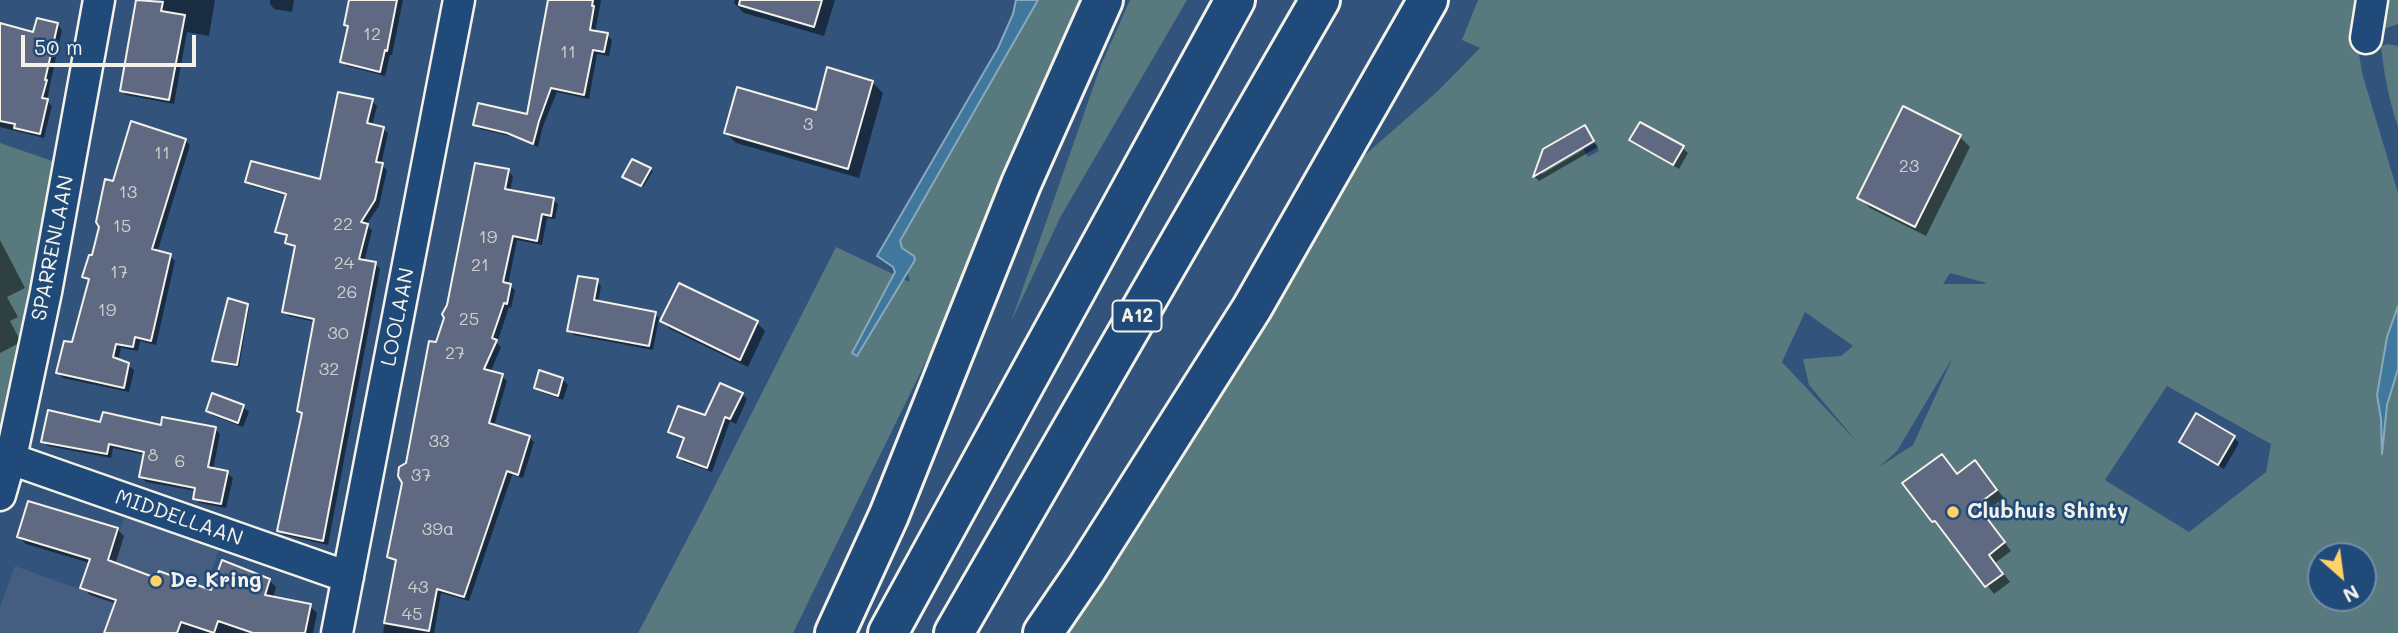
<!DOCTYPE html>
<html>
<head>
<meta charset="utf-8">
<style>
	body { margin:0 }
	#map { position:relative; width:2398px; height:633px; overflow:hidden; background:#32537c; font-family:Mali,sans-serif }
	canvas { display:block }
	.north { position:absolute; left:2307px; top:542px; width:70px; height:70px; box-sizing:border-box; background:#1f4a7a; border:2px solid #748da6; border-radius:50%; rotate:152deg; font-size:19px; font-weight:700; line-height:28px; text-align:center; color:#f4f1e8 }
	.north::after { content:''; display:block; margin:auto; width:24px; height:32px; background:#ffd166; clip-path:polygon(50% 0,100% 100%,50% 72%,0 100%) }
	.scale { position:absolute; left:21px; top:35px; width:175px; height:32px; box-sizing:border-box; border:4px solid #f4f1e8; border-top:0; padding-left:9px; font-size:21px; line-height:24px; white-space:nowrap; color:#f4f1e8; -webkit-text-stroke:5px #1f4a7a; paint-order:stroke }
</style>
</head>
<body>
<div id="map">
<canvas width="2398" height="633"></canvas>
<div class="north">N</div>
<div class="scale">50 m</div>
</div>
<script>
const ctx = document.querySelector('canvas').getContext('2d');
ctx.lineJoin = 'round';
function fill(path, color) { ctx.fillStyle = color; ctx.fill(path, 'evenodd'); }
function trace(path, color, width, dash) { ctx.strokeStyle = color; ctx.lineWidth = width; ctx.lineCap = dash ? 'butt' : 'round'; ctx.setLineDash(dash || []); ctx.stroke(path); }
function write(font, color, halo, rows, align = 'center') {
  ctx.font = font + ' Mali,sans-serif'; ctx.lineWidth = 5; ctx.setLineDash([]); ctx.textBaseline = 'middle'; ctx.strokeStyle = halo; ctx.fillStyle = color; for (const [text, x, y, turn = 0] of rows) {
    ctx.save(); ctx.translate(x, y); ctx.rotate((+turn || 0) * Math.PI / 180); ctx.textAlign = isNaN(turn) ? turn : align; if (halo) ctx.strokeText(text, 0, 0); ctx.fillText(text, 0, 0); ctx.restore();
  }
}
fill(new Path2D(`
	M127 509 221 542 191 633H0V607L15 566 99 596Z`), '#445d80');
fill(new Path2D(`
	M1038 0H1094L978 255 793 633H638L702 511 836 247 910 282 900 241Z
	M1130 0H1187L1061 216 1011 322 1101 65Z
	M1478 0H2362L2358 47 2362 73 2398 193V306L2387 337 2377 395 2381 419 2382 448 2387 405 2398 369V633H1064L1358 161 1438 91 1480 48 1462 40ZM1585 125 1599 151 1588 157 1583 148 1566 158 1557 141ZM1950 273 1986 283V284H1943ZM1805 312 1853 346 1841 356 1803 359 1809 385 1858 443 1782 362ZM1953 357 1913 445 1879 467 1897 451ZM2167 386 2271 444 2266 472 2189 532 2105 480ZM2321 556H2363V598H2321Z
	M2387 0H2398V24L2381 30Z
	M2388 44 2398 46V127C2389 100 2384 74 2381 46Z
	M0 143 61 164 4 434 0 432Z`), '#58797e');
const water = new Path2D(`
	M1016 0H1038L900 241 902 248 914 256 915 260 857 356 852 353 895 272 893 267 877 256 998 48 1013 14Z
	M2398 306V369L2387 405 2382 454 2381 419 2377 395 2387 337Z`);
fill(water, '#40789d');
trace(water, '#88a8bb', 2);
fill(new Path2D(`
	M138 0 163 4 164 0H215L209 36 187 32 174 104 126 95 121 90Z
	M270 0H294L292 12 274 9 270 4Z
	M351 0H403L392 55H390L385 76 347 66 341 61 350 28 346 25Z
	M550 0H601L595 33 607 35 612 40 609 56 597 54 589 99 557 92 543 126 538 147 514 137 480 129 475 124 528 116Z
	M735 0H835L824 36 744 13 734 3Z
	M57 24 62 30 50 85 47 101 52 106 44 138 0 127V58L35 34Z
	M872 82 883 93 859 178 736 143 726 133 817 112Z
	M372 101 377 106 372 126 383 129 388 133 381 165 387 170 379 206 366 225 372 230 364 262 375 264 380 269 328 545 284 535 279 530 303 415 299 411 315 322 289 316 284 311 297 249 287 243 288 238 277 231 287 196 252 186 247 181H321Z
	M1584 127 1594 140 1542 170V174L1595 143 1598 147 1539 181 1535 177 1545 150Z
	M1960 137 1970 147 1926 236 1870 208 1859 197Z
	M185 140 190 145 157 253 170 256 175 261 156 345 140 341 138 351 121 348 118 361 128 365 134 370 129 392 63 378 58 373 73 344 90 282 84 276 93 257 114 183Z
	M1632 140 1682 148 1688 153 1679 169Z
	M633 161 653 171 643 187 624 177Z
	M508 171 513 176 510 192 553 200 558 204 555 219 547 218 542 245 517 240 508 285 515 290 511 308 509 307 497 343 501 347 490 373 502 376 507 381 494 426 529 437 534 442 523 478 512 475 469 601 441 593 434 633H383L397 562 389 556 408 464 437 344Z
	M0 240 25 288 7 297 18 317 10 321 21 342 0 353Z
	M597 281 601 286 598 303 655 314 659 318 653 350 574 335 569 330Z
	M247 306 249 308 239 367 217 363 214 360Z
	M662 321 757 323 765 331 748 367 670 329Z
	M540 373 563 380 568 385 563 400 541 392 536 387Z
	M742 394 747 399 736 424 730 421 712 472 684 462 679 457 685 440 676 437 670 432 706 418Z
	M243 407 249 412 243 427 214 416 208 411Z
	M101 424 215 429 220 434 213 470 227 473 233 478 226 508 200 503 195 498 196 491 146 482 141 477 146 455 113 448 111 458 48 446 43 441Z
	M2234 437 2239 443 2224 469 2181 441Z
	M1942 456 1958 475 1975 462 2004 498 1983 513 2011 551 1995 563 2010 582 1994 594 1942 528 1933 521Z
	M117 529 124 536 115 565 157 581 212 592 269 580 276 587 273 598 310 606 317 613 313 633H106L117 604 90 595 82 587 90 563 26 544 19 537Z`), '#0007');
const building = new Path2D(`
	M136 0 163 2 161 11 185 15 169 100 120 91Z
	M349 0H397L387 51 385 50 380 72 340 62 348 26 344 25Z
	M548 0H593L592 6H594L590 30 608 33 604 52 593 50 584 95 551 88 539 121 533 144 507 133 473 125 478 103 527 114Z
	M740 0H822L814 27 739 5Z
	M37 18 58 23 45 80H47L42 98 48 99 40 134 14 128 15 124 0 121V23L33 32Z
	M827 67 873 81 848 169 724 133 737 87 816 110Z
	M338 92 373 99 367 123 384 127 376 162 383 163 375 200 361 222 368 224 359 259 376 262 323 541 277 531 302 413 297 411 314 319 282 312 295 246 285 243 287 235 275 232 286 194 245 182 251 161 320 179Z
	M1903 106 1961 135 1915 227 1857 198Z
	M131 121 186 139 152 249 171 254 151 341 135 337 133 347 116 344 113 357 129 363 124 388 56 373 64 341 72 342 89 279 82 277 89 255H92L99 227 96 222 105 179 113 181Z
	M1640 122 1684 146 1673 165 1629 140Z
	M1585 125 1594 141 1533 177 1543 149Z
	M632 159 651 168 641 186 622 177Z
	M475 163 509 169 505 189 554 198 551 216 542 214 537 241 513 236 503 282 511 284 507 304 504 303 492 338 497 340 484 369 503 374 489 423 530 436 518 475 507 471 464 597 437 589 429 631 384 623 396 560 387 557 402 483 398 476 399 467 406 463 429 341 436 342 444 318 442 314 447 305Z
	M578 276 598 279 594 300 656 312 649 346 567 331Z
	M679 283 758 321 740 360 660 321Z
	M228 298 248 304 237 365 212 361Z
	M539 370 563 378 558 396 534 388Z
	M720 383 743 393 730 419 725 417 707 468 677 457 684 438 668 432 678 406 705 415Z
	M212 393 244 405 238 423 206 411Z
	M48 410 100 422 103 412 161 425 162 417 216 427 208 467 228 471 221 504 193 499 195 488 139 477 144 452 109 444 107 454 41 442Z
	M2196 413 2235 436 2218 465 2179 442Z
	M1942 454 1957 474 1975 460 1997 490 1977 505 2005 542 1989 555 2003 574 1985 587 1935 521 1932 522 1902 483Z
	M28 501 118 528 108 560 156 578 159 571 211 590 222 560 270 579 265 595 311 604 305 633H253L218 621 214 633 181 622 177 633H104L116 600 80 588 90 559 17 537Z`);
fill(building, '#606982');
trace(building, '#f4f1e8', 2);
const minor = new Path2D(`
	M2366 38 2372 0
	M11 459 348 577
	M0 495 12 453 46 292 99 0
	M337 633 459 0`);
const highway = new Path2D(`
	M835 633 889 515 1021 184 1103 0
	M888 633 1235 0
	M954 633 1320 0
	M1043 633 1086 570 1252 308 1428 0`);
trace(minor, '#f4f1e8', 35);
trace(highway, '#f4f1e8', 44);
trace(minor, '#1f4a7a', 30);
trace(highway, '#1f4a7a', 38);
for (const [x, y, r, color] of [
	[1953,512,7,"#ffd166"],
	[156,581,7,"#ffd166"]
]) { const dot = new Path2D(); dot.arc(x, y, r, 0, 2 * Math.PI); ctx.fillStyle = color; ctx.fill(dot); trace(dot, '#1f4a7a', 2.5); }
write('18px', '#cfcfce', null, [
	["12",372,34],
	["11",568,52],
	["3",808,124],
	["11",162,153],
	["23",1909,166],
	["13",128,192],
	["22",343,224],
	["15",122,226],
	["19",488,237],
	["24",344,263],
	["21",480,265],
	["17",119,272],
	["26",347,292],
	["19",107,310],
	["25",469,319],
	["30",338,333],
	["27",455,353],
	["32",329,369],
	["33",439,441],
	["8",153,455],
	["6",180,461],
	["37",421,475],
	["39a",438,529],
	["43",418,587],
	["45",412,614]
]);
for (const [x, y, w] of [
	[1137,316,49]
]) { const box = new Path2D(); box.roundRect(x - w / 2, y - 15.5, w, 31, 5); ctx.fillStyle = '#1f4a7a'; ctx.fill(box); trace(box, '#f4f1e8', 2); }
write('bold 19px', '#f4f1e8', null, [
	["A12",1137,316]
]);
write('21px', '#f4f1e8', '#1f4a7a', [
	["SPARRENLAAN",53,248,-79],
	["LOOLAAN",398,317,-79],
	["MIDDELLAAN",179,518,19]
]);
write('bold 21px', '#f4f1e8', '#1f4a7a', [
	["Clubhuis Shinty",1967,512],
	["De Kring",170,581]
], 'left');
</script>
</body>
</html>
